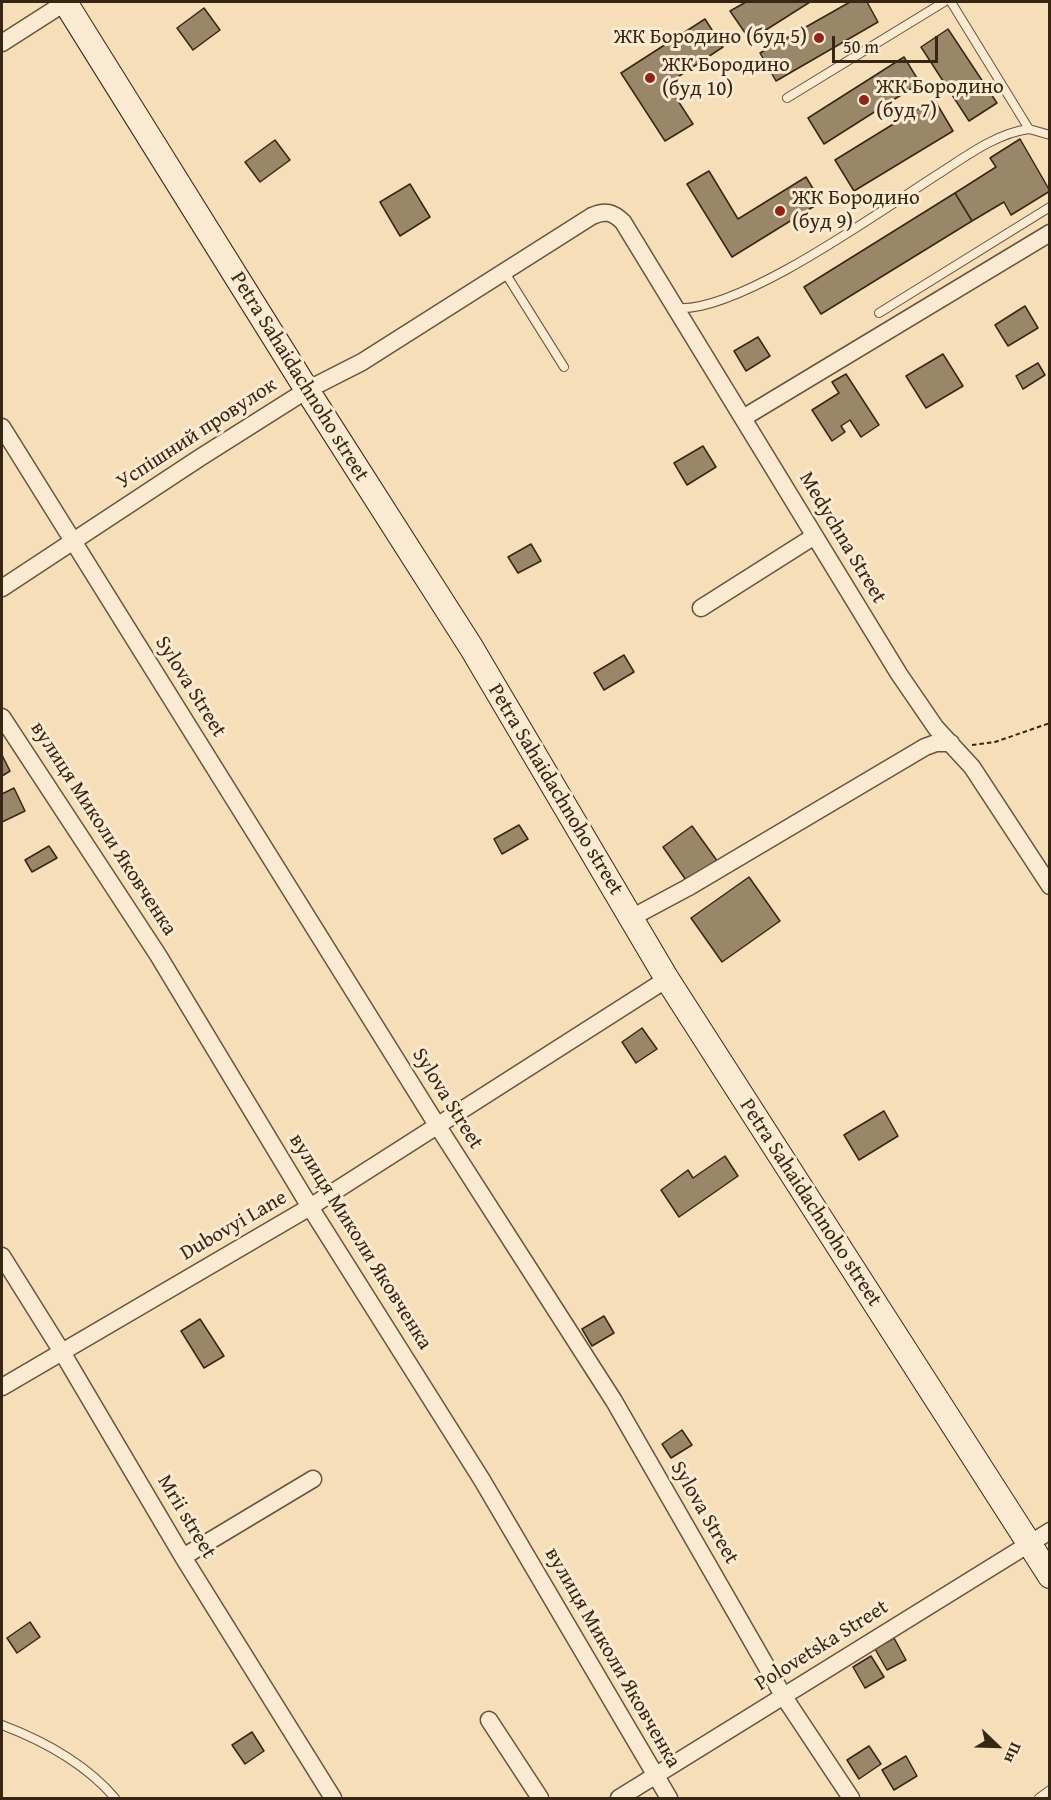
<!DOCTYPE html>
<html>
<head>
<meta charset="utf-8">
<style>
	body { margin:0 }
	#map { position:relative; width:1051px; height:1800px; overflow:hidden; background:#f6deb8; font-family:"Gentium Book Plus",serif }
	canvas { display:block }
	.frame { position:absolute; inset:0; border:3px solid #372614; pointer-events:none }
	.north { position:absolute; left:967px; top:1716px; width:60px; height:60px; -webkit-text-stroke:4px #f9ead1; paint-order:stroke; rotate:113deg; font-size:16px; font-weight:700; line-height:24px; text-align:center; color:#372614 }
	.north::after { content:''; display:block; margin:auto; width:21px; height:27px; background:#372614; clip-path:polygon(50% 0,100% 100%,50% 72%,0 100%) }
	.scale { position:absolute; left:832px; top:36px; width:106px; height:27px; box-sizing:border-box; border:3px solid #372614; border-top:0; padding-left:8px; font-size:18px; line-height:21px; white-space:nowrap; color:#372614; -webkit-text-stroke:4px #f9ead1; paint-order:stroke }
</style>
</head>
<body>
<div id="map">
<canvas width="1051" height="1800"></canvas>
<div class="frame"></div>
<div class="north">Пн</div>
<div class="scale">50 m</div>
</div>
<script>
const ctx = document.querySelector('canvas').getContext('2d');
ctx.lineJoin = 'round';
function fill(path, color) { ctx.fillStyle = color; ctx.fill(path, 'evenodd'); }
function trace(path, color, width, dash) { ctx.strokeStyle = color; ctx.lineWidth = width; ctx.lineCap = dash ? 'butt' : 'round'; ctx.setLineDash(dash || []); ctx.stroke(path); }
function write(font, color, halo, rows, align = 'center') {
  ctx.font = font + ' "Gentium Book Plus",serif'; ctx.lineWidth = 6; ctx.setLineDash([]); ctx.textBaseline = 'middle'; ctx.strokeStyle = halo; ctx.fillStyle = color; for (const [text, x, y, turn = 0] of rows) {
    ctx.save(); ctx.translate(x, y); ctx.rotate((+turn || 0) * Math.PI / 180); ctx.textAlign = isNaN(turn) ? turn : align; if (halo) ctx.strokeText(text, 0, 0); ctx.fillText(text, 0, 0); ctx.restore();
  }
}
const building = new Path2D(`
	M746 2H810L750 40 730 11Z
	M850 2H867L878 22 776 81 760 53Z
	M204 8 220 30 193 50 177 28Z
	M705 19 723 47 667 84 693 124 665 141 621 73Z
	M948 29 997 103 969 121 921 47Z
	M904 57 920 83 824 144 808 118Z
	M934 99 953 131 854 191 835 160Z
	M1020 139 1050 191 1011 215 1004 202 972 221 955 193 996 167 990 158Z
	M275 140 290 160 260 182 245 162Z
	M709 171 738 219 806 177 821 202 732 257 687 184Z
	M410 184 430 217 400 236 380 202Z
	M955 193 972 221 821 314 804 287Z
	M1025 306 1038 328 1008 346 995 325Z
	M758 337 770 356 746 371 734 351Z
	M943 354 963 386 926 408 906 376Z
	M1038 363 1045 375 1023 389 1016 376Z
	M846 374 879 425 861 437 850 420 841 426 845 432 832 441 812 410 839 393 832 382Z
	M703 446 716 467 687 485 674 463Z
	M531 544 541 561 518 573 508 557Z
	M624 655 634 672 604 690 594 673Z
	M2 755 10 771 2 776Z
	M14 788 25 811 2 822V794Z
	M519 825 528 839 502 854 494 839Z
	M692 826 718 862 688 883 663 847Z
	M49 846 57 858 32 872 25 860Z
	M749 877 780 921 722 962 691 918Z
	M642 1028 657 1049 636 1063 622 1042Z
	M884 1111 898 1136 859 1160 844 1135Z
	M725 1156 738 1176 679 1217 661 1190 688 1170 693 1178Z
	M604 1316 614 1333 592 1346 582 1329Z
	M200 1319 224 1356 204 1368 181 1331Z
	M682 1430 692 1445 671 1458 662 1444Z
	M30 1622 40 1637 17 1653 7 1638Z
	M894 1638 906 1660 887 1670 875 1649Z
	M871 1656 884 1677 865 1688 853 1667Z
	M252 1732 264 1751 245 1764 232 1745Z
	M869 1746 881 1764 859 1779 847 1760Z
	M906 1756 917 1776 894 1790 882 1770Z`);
fill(building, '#9a8669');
trace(building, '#372614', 1.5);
const lane = new Path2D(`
	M951 2 1029 129 1050 135
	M787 98 944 2
	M504 271 564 367
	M676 308C739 314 886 207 943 171 969 154 998 133 1029 129
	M879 313 1050 207
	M2 1725C44 1741 85 1763 115 1798
	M1039 1798 1050 1790`);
const street = new Path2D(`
	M2 43 66 2
	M743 418 1050 233
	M2 427 437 1125 614 1401 784 1697 851 1798
	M2 588 201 457 307 390 362 362 592 216C605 210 613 212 623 222L899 674 936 728 972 767 1050 886
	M701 608 813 537
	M2 717 158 955 310 1207 482 1480 669 1798
	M631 918 687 888 925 747 936 743H951
	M2 1256 62 1352 183 1557 333 1798
	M2 1387 310 1207 667 979
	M183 1557 313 1479
	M489 1720 540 1798
	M619 1798 1050 1531`);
const secondary = new Path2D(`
	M65 2 307 390 471 647 667 979 1050 1576`);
trace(lane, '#67543d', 10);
trace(street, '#67543d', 19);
trace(secondary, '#372614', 26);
trace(new Path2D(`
	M972 745 995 742 1050 723`), '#372614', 2, [4.5, 3]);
trace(lane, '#f9ead1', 8);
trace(street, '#f9ead1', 16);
trace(secondary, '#f9ead1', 24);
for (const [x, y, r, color] of [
	[819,38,6,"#8f2418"],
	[650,78,6,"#8f2418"],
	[864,100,6,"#8f2418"],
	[780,211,6,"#8f2418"]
]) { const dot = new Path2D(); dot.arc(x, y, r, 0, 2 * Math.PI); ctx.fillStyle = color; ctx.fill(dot); trace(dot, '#f9ead1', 2); }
write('21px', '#372614', '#f9ead1', [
	["ЖК Бородино (буд 5)",807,38,"right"],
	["ЖК Бородино",662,66],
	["(буд 10)",662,90],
	["ЖК Бородино",876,88],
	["(буд 7)",876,112],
	["ЖК Бородино",792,199],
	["(буд 9)",792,223]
], 'left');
write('21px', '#372614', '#f9ead1', [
	["Petra Sahaidachnoho street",299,377,58],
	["Успішний провулок",197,434,-33],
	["Medychna Street",842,538,59],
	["Sylova Street",190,687,58],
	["Petra Sahaidachnoho street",555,790,59],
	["вулиця Миколи Яковченка",103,829,57],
	["Sylova Street",447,1099,58],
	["Petra Sahaidachnoho street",810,1203,57],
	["Dubovyi Lane",234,1226,-30],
	["вулиця Миколи Яковченка",360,1242,58],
	["Sylova Street",704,1513,60],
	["Mrii street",186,1517,59],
	["Polovetska Street",822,1646,-32],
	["вулиця Миколи Яковченка",612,1658,60]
]);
</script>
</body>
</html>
